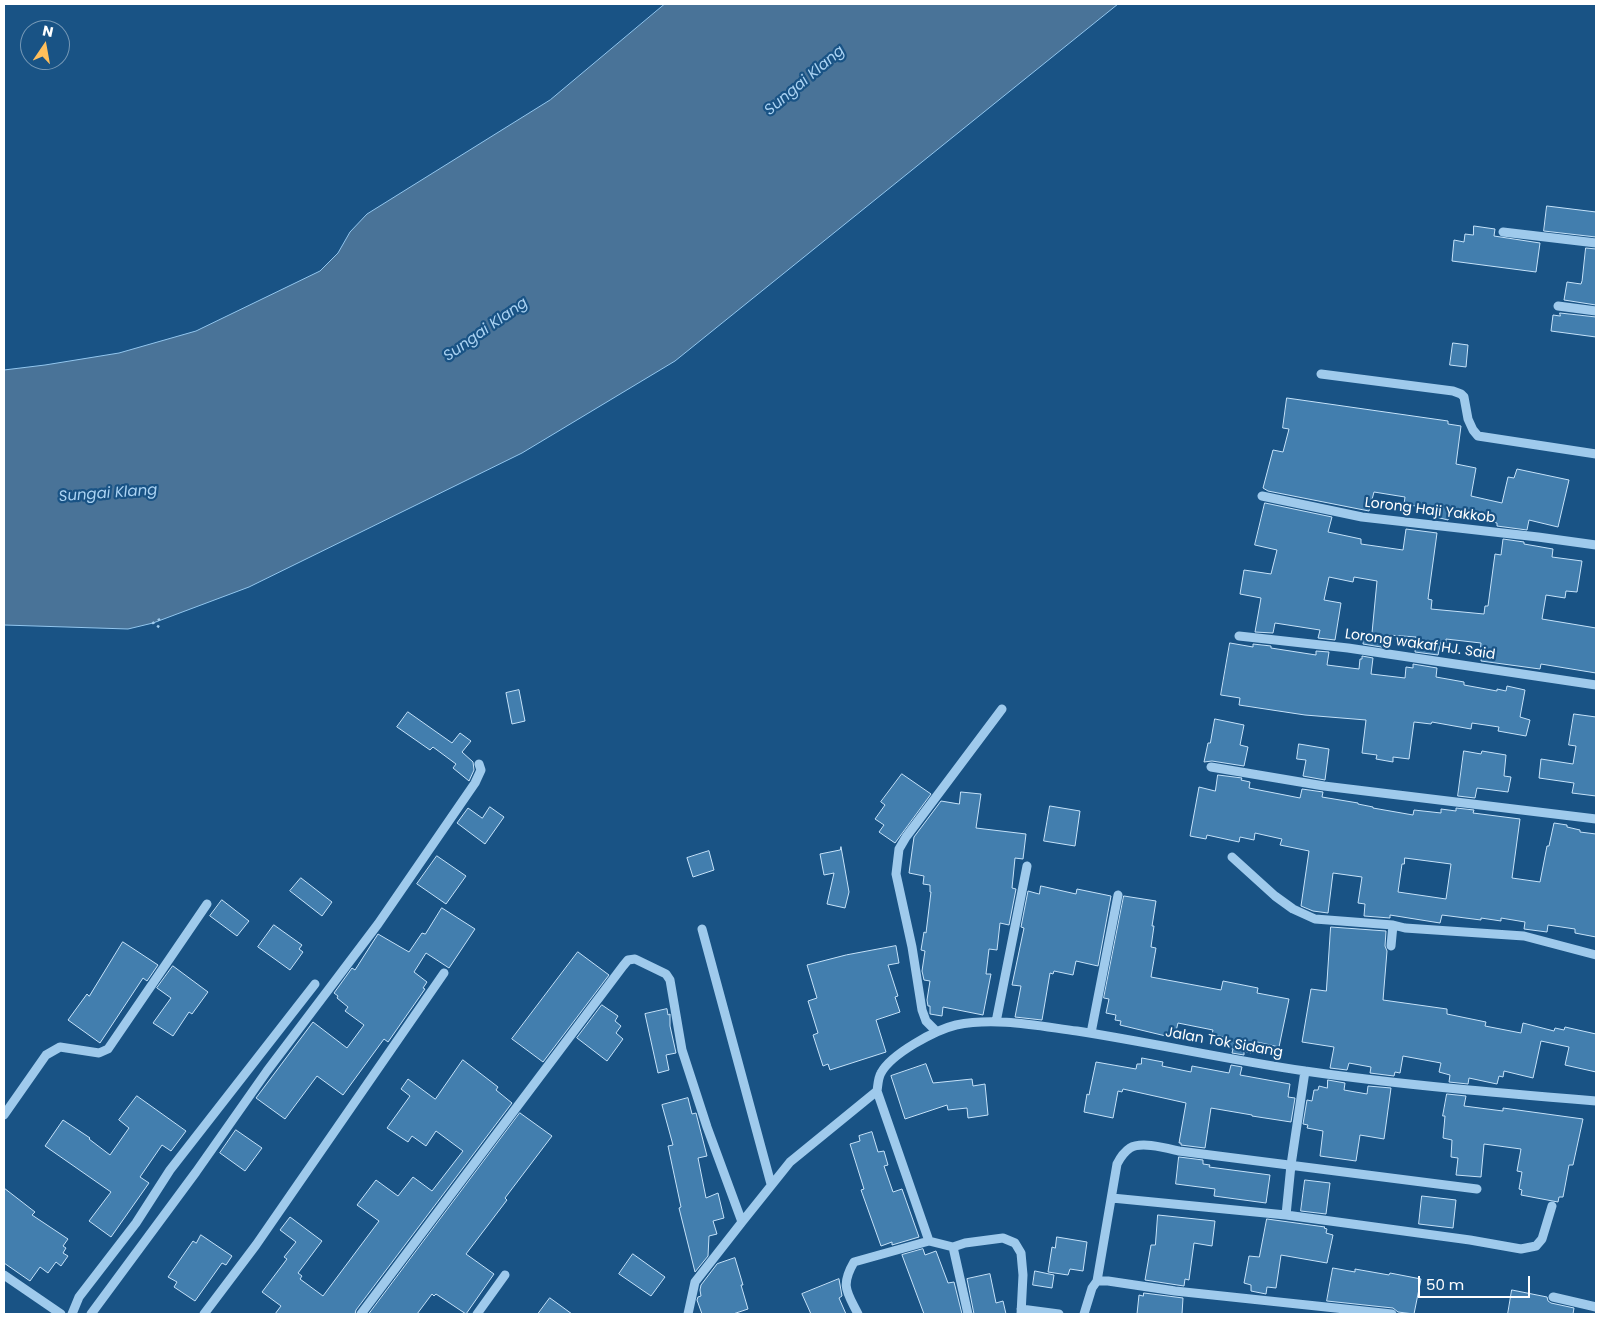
<!DOCTYPE html>
<html>
<head>
<meta charset="utf-8">
<style>
	body { margin:0 }
	#map { position:relative; width:1600px; height:1318px; overflow:hidden; background:#195385; font-family:Poppins,sans-serif }
	canvas { display:block }
	.frame { position:absolute; inset:0; border:5px solid #fff; pointer-events:none }
	.north { position:absolute; left:20px; top:20px; width:50px; height:50px; box-sizing:border-box; background:#195385; border:1px solid #7598b6; border-radius:50%; rotate:12deg; font-size:14px; font-weight:700; line-height:20px; text-align:center; color:#fff }
	.north::after { content:''; display:block; margin:auto; width:18px; height:22px; background:#ffbf5b; clip-path:polygon(50% 0,100% 100%,50% 72%,0 100%) }
	.scale { position:absolute; left:1418px; top:1276px; width:112px; height:22px; box-sizing:border-box; border:2px solid #fff; border-top:0; padding-left:6px; font-size:15px; line-height:18px; white-space:nowrap; color:#fff; -webkit-text-stroke:4px #195385; paint-order:stroke }
</style>
</head>
<body>
<div id="map">
<canvas width="1600" height="1318"></canvas>
<div class="frame"></div>
<div class="north">N</div>
<div class="scale">50 m</div>
</div>
<script>
const ctx = document.querySelector('canvas').getContext('2d');
ctx.lineJoin = 'round';
function fill(path, color) { ctx.fillStyle = color; ctx.fill(path, 'evenodd'); }
function trace(path, color, width, dash) { ctx.strokeStyle = color; ctx.lineWidth = width; ctx.lineCap = dash ? 'butt' : 'round'; ctx.setLineDash(dash || []); ctx.stroke(path); }
function write(font, color, halo, rows, align = 'center') {
  ctx.font = font + ' Poppins,sans-serif'; ctx.lineWidth = 4.5; ctx.setLineDash([]); ctx.textBaseline = 'middle'; ctx.strokeStyle = halo; ctx.fillStyle = color; for (const [text, x, y, turn = 0] of rows) {
    ctx.save(); ctx.translate(x, y); ctx.rotate((+turn || 0) * Math.PI / 180); ctx.textAlign = isNaN(turn) ? turn : align; if (halo) ctx.strokeText(text, 0, 0); ctx.fillText(text, 0, 0); ctx.restore();
  }
}
const water = new Path2D(`
	M665 4H1118L675 361 522 453 249 587 153 623 128 629 4 625V370L45 365 119 353 196 331 320 271 338 253 350 232 367 214 550 100Z`);
fill(water, '#497398');
trace(water, '#92c6ee', 1);
const building = new Path2D(`
	M1547 206 1596 212V237L1544 231Z
	M1474 226 1495 229 1494 236 1540 243 1536 272 1452 261 1454 240 1464 242 1465 234 1473 235Z
	M1586 248 1596 249V305L1564 300 1567 282 1581 284 1582 281Z
	M1560 313 1596 317V337L1551 331 1553 315 1560 316Z
	M1453 343 1468 345 1466 367 1450 365Z
	M1287 398 1448 421V424L1461 426 1456 464 1476 468 1471 496 1502 503 1508 477 1514 478 1517 469 1569 480 1558 527 1529 520 1527 530 1497 526V523L1462 514V515L1450 513 1448 520 1436 517 1438 510 1404 504 1405 497 1374 492 1369 511 1268 491 1263 488 1273 450 1283 452 1289 429 1283 428Z
	M1265 503 1332 517 1328 532 1361 539V544L1403 550 1406 529 1437 533 1428 599 1432 600 1431 609 1484 614 1485 606H1488L1495 554 1501 555 1503 539 1524 542V544L1553 549 1552 557 1582 561 1577 592 1566 591 1565 598 1546 595 1542 619 1596 628V673L1541 664 1540 669 1481 661 1482 652H1480L1481 643 1446 639V643L1441 642 1438 655 1415 652 1416 637 1388 635 1387 648 1363 644 1364 632 1372 633 1377 581 1354 577 1353 582 1329 577 1324 600 1341 603 1335 640 1318 638 1320 630 1275 623 1273 633 1255 632 1261 598 1240 594 1244 570 1271 574 1277 550 1255 545Z
	M1230 643 1253 647V644L1271 646V648L1316 655V651L1329 652 1327 665 1359 669 1360 659H1362V656L1373 658 1371 674 1405 678 1406 667 1413 668V664L1437 668 1436 677 1464 682V685L1497 691V689L1506 691 1507 686 1525 690 1520 717 1530 720 1526 736 1498 731 1499 727 1472 723 1471 729 1432 722 1431 724 1414 722 1409 759 1393 757V762L1376 759 1377 755 1362 753 1366 720 1305 715 1239 705 1240 698 1221 695Z
	M519 690 525 721 512 724 506 693Z
	M408 712 452 743 460 733 471 741 462 752 473 762 474 770 469 781 453 768 456 764 433 747 430 750 397 727Z
	M1574 714 1596 717V796L1572 793 1574 783 1539 778 1541 759 1573 764 1576 746 1569 745Z
	M1215 719 1244 725 1240 745 1248 747 1244 766 1212 761 1204 762 1208 743H1210Z
	M1299 744 1329 749 1325 780 1303 776 1306 760 1297 759Z
	M1464 751 1481 754 1482 751 1506 755 1504 776 1511 777 1508 792 1477 788 1475 798 1458 796Z
	M902 774 931 794 895 843 879 832 884 825 875 819 885 805 881 802Z
	M1218 775 1242 778 1241 780 1250 782 1249 788 1300 798 1302 789 1323 792 1322 797 1358 803V804L1373 807V808L1413 815 1414 810 1441 813V809L1456 811V808L1474 810 1473 813 1520 819 1512 878 1540 882 1547 846H1549L1554 823 1567 825V827L1580 830V832L1596 834V937L1575 933V929L1548 925 1547 932 1524 929 1525 922 1501 918V921L1481 918V920L1442 915 1440 923 1390 915V918L1364 916 1365 904 1358 903 1362 877 1333 873 1328 913 1313 911 1301 906 1309 851 1280 845 1282 839 1255 833 1254 840 1240 837 1239 842 1207 835 1206 839 1190 836 1199 787 1215 791ZM1405 858 1451 864 1446 899 1398 892 1402 864H1404Z
	M961 792 981 794 976 828 1026 834 1023 859 1015 858 1012 888 1016 889 1009 925 1000 923 997 950 989 949 986 974H991L983 1015 943 1007 942 1016 930 1014V1006H928L927 1000 930 981 924 980 922 971 925 951 921 950 924 932 926 933 931 892H930V885L923 884 924 876 909 873 914 837 941 801 959 804Z
	M1050 806 1080 811 1075 846 1044 841Z
	M490 807 504 817 485 844 457 823 468 808 482 818Z
	M841 847 849 892 845 908 827 904 834 873 824 875 820 854 840 850Z
	M709 851 714 870 693 877 687 858Z
	M437 856 466 876 446 904 417 884Z
	M301 878 332 902 322 916 290 891Z
	M1041 886 1076 894 1077 889 1111 896 1098 966 1076 961 1073 975 1054 971 1053 974 1050 973 1042 1020 1015 1017 1021 986 1012 985 1024 928 1021 927 1028 891 1039 894Z
	M1124 896 1156 901 1152 926H1154L1151 947 1156 948 1151 977 1221 990 1223 981 1258 988 1257 993 1289 999 1279 1047 1253 1041 1251 1053 1244 1051V1055L1232 1053 1233 1049 1221 1046 1223 1037 1212 1034 1213 1030 1178 1023 1176 1031 1171 1030 1170 1037 1120 1025 1121 1021 1115 1020 1116 1015 1106 1013 1109 999 1104 998Z
	M222 900 249 921 237 936 210 916Z
	M442 908 475 929 449 968 426 953 414 972 427 982 423 988 425 989 388 1042 384 1039 343 1095 317 1076 285 1119 256 1098 313 1022 347 1048 364 1025 345 1011 348 1007 337 998 338 996 334 993 352 968 355 970 378 934 409 952 422 933 425 934Z
	M274 925 302 945 299 949 303 952 290 970 258 947Z
	M1331 927 1386 931 1385 946 1387 951 1383 1000 1447 1009V1014L1486 1022 1485 1026 1521 1033 1523 1023 1554 1031 1555 1028 1564 1030 1565 1027 1596 1034V1072L1565 1065 1569 1047 1541 1041 1533 1078 1504 1071 1503 1077 1499 1076 1497 1084 1469 1078 1468 1084 1449 1082 1450 1075 1439 1072 1441 1063 1403 1056 1400 1073 1395 1072 1394 1076 1370 1073 1371 1067 1349 1063 1347 1070 1330 1068 1334 1047 1302 1042 1311 989 1326 991Z
	M123 942 158 965 147 981 143 978 100 1043 68 1020 87 994 89 996Z
	M896 946 899 963 888 965 898 996 895 997 900 1012 876 1020 886 1052 830 1070 828 1064 823 1066 813 1035 818 1033 808 1001 817 998 807 965 846 955Z
	M578 952 609 975 543 1062 512 1039Z
	M173 966 208 992 192 1014 189 1012 173 1036 153 1023 171 998 157 988Z
	M602 1005 618 1016 615 1021 621 1026 616 1033 623 1039 607 1061 577 1038Z
	M667 1009 668 1015 670 1014V1026L676 1053 666 1055 669 1070 658 1073 645 1014Z
	M1142 1058 1163 1062 1162 1066 1191 1072 1192 1066 1229 1073 1231 1065 1242 1067 1240 1075 1290 1084 1288 1097 1295 1098 1291 1122 1252 1116V1115L1211 1108 1205 1148 1181 1145V1143H1179L1186 1103 1123 1089 1122 1092 1118 1091 1113 1118 1084 1112 1087 1094 1089 1095 1096 1062 1136 1069 1137 1064H1141Z
	M463 1060 498 1087 496 1090 512 1103 356 1310 355 1314H275L281 1306 262 1292 287 1259 284 1257 296 1242 280 1230 290 1217 322 1241 298 1273 302 1276 300 1279 323 1296 379 1221 357 1205 376 1180 398 1196 413 1177 432 1191 463 1151 436 1131 426 1146 412 1136 408 1142 387 1128 410 1096 401 1089 408 1079 435 1099Z
	M926 1064 933 1083 972 1079 973 1086 985 1084 988 1115 968 1118 967 1108 948 1110 947 1105 905 1119 891 1076Z
	M1328 1080 1345 1083 1344 1090 1367 1094 1368 1086 1391 1088 1384 1139 1360 1135 1356 1161 1320 1156 1323 1131 1307 1128 1308 1125 1303 1124 1307 1100 1312 1101 1314 1090H1318L1319 1086 1327 1088Z
	M1447 1094 1466 1096 1464 1106 1503 1111V1108L1583 1119 1573 1165H1569L1563 1197H1559L1558 1202 1521 1195 1522 1190 1519 1189 1522 1172 1517 1171 1521 1149 1484 1144 1481 1177 1456 1175 1458 1158 1451 1157 1452 1140 1443 1138 1445 1116H1443Z
	M137 1096 186 1131 171 1151 162 1145 140 1177 149 1183 111 1237 89 1221 111 1192 45 1146 63 1120 90 1138 89 1139 110 1155 129 1128 119 1120Z
	M688 1098 692 1114 696 1113 707 1156 698 1158 706 1198 718 1193 724 1218 713 1221 717 1234 709 1236 708 1256 695 1272 679 1208 681 1207 668 1146 673 1145 662 1105Z
	M520 1113 552 1136 505 1198 507 1200 466 1254 494 1274 466 1314 436 1294 434 1296 432 1294 417 1314H369Z
	M236 1130 262 1148 245 1171 220 1153Z
	M872 1132 878 1152 884 1151 888 1165 884 1166 893 1192 902 1189 919 1237 892 1245V1242L881 1246 861 1190 864 1189 850 1144 860 1141 859 1136Z
	M1179 1157 1203 1160V1164L1210 1165 1209 1167 1270 1175 1266 1203 1214 1196 1215 1189 1176 1184Z
	M1305 1180 1330 1183 1326 1214 1301 1211Z
	M4 1188 35 1212 32 1215 68 1239 63 1246 66 1248 63 1253 68 1256 61 1266 56 1262 48 1273 40 1267 30 1281 4 1263Z
	M1422 1196 1456 1200 1453 1228 1419 1224Z
	M1158 1215 1215 1221 1212 1246 1194 1243 1189 1280 1185 1279 1184 1286 1145 1280 1151 1245H1155Z
	M1267 1219 1325 1227 1324 1228 1327 1229 1326 1233 1333 1235 1327 1263 1281 1255 1276 1288 1267 1287 1266 1294 1251 1291V1285L1244 1283 1249 1256 1259 1257Z
	M201 1235 232 1256 226 1265 222 1263 195 1301 174 1287 177 1282 168 1277 193 1241 196 1243Z
	M1057 1237 1087 1242 1083 1271 1070 1269 1068 1275 1048 1272 1052 1247 1055 1248Z
	M923 1249 925 1255 936 1251 948 1283 954 1282 962 1314H924L902 1255Z
	M633 1254 665 1277 651 1296 619 1274Z
	M735 1258 743 1285H741L748 1309 733 1314H702L697 1300 698 1297 701 1296 700 1290 701 1285 717 1264Z
	M1333 1268 1355 1272V1269L1389 1275 1390 1273 1421 1279 1414 1314 1398 1312 1393 1308 1327 1301Z
	M1035 1271 1054 1275 1052 1288 1033 1285Z
	M990 1274 996 1303 1003 1301 1006 1314H974L967 1279Z
	M839 1279 842 1296 839 1298 846 1314H811L802 1294Z
	M1512 1290 1547 1297 1548 1301 1551 1303 1574 1308 1573 1314H1508Z
	M1144 1293 1183 1298 1182 1314H1137L1139 1295 1143 1296Z
	M550 1298 572 1314H538Z`);
fill(building, '#427eae');
trace(building, '#c5e2f9', 1);
trace(new Path2D(`
	M160 619 153 623 162 629`), '#9fcaec', 2.5, [2.5, 4]);
trace(new Path2D(`
	M1503 232 1596 243
	M1558 306 1596 311
	M1321 374 1453 391 1461 394 1464 397 1468 419 1473 430 1478 436 1596 454
	M1262 496 1362 517 1538 537 1596 545
	M1239 636 1348 648 1596 685
	M1211 767 1324 786 1596 819
	M1232 857 1275 896 1293 909 1315 919 1393 925
	M702 929 771 1184
	M1391 946 1393 925 1405 928 1524 936 1596 955
	M996 1022 1027 866
	M936 1031 926 1021 922 1010 912 947 896 874 899 849 906 837 1002 709
	M1091 1033 1118 895
	M4 1115 46 1055 60 1047 99 1053 108 1049 207 904
	M1112 1198 1286 1215 1470 1240 1521 1249 1536 1246 1542 1239 1552 1206
	M1286 1215 1291 1165 1305 1071
	M742 1222 790 1162 877 1091
	M953 1247 968 1314
	M4 1275 61 1314
	M1097 1281 1117 1164C1120 1158 1124 1152 1130 1148 1141 1141 1166 1148 1179 1151L1477 1189
	M1553 1297 1596 1307
	M1021 1309 1059 1314
	M72 1314 79 1297 136 1223 170 1170 315 984
	M91 1314 196 1172 267 1071 378 924 475 783 481 770 479 764
	M204 1314 256 1245 444 973
	M361 1314 623 966 628 960 635 959 666 974 670 980 682 1050 707 1127 742 1222 695 1282 688 1314
	M477 1314 505 1275
	M858 1314C847 1292 840 1286 854 1262L929 1241
	M1021 1314 1023 1275 1021 1253 1015 1243 1003 1238 965 1243 953 1247 929 1241 877 1091C878 1085 878 1078 881 1073 891 1054 935 1030 956 1025 996 1017 1038 1026 1077 1031 1154 1043 1229 1060 1305 1071 1402 1085 1499 1093 1596 1101
	M1084 1314 1092 1288 1097 1281H1108L1175 1291 1392 1314`), '#9fcaec', 9);
write('14px', '#fff', '#195385', [
	["Lorong Haji Yakkob",1430,511,7],
	["Lorong wakaf HJ. Said",1420,645,8],
	["Jalan Tok Sidang",1224,1043,10]
]);
write('italic 15px', '#abd3f3', '#195385', [
	["Sungai Klang",805,81,-40],
	["Sungai Klang",486,330,-35],
	["Sungai Klang",108,494,-4]
]);
</script>
</body>
</html>
